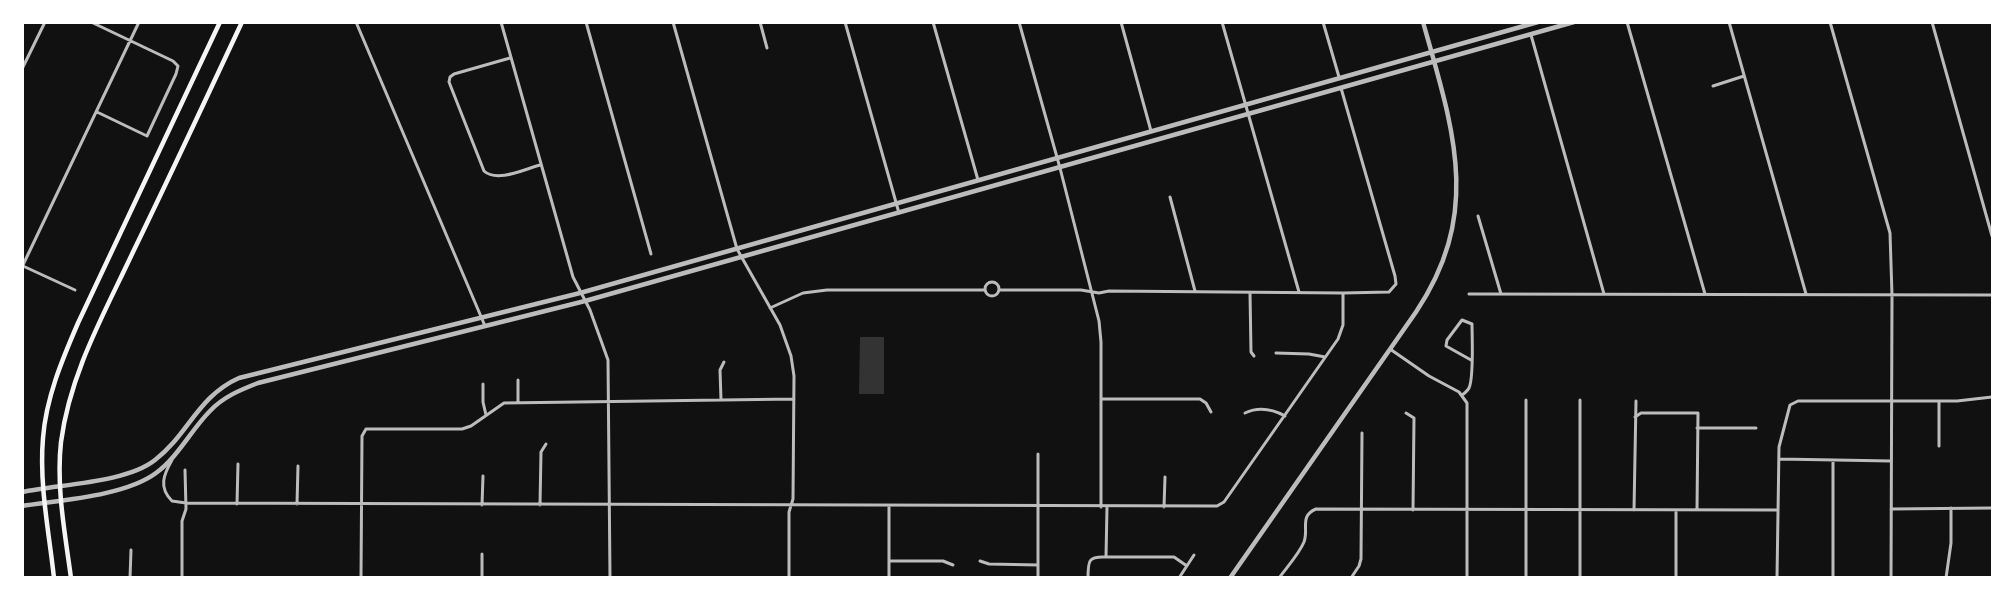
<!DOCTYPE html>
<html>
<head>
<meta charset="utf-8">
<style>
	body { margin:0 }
	#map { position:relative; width:2015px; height:600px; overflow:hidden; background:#111; font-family:"Noto Sans",sans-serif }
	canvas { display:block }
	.frame { position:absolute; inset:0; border:24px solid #fff; pointer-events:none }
</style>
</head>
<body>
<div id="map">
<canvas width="2015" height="600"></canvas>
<div class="frame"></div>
</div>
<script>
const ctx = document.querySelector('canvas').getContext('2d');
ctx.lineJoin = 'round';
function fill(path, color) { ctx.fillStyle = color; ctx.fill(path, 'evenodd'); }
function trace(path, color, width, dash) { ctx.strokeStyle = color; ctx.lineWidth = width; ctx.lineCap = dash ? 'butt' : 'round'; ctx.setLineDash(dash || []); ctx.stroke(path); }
fill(new Path2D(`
	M860 337H884V394H859Z`), '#333');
trace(new Path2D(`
	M91 22 173 61 178 66 176 74 147 136 97 112
	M356 22 485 326
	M501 22 573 277 590 310 608 360 610 578
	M586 22 651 254
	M673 22 737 249 780 325 791 356 794 376 793 499 789 512V578
	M760 22 767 48
	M845 22 899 213
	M933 22 978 180
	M1019 22 1060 168 1099 321 1101 342V507
	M1121 22 1151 131
	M1222 22 1299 292
	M1323 22 1339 77
	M1627 22 1705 294
	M1729 22 1806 294
	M1830 22 1890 233 1892 295 1891 578
	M1932 22 1992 236
	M1531 35 1604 294
	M510 58 454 74 450 77 449 82 484 171C497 183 525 169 540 165
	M22 69 45 22
	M1713 86 1744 76
	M1170 197 1195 291
	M1478 216 1501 294
	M23 266 75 290
	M22 267 139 22
	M985 289a7 7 0 1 1 14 0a7 7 0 1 1-14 0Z
	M999 290H1081L1099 293 1109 291 1343 293 1389 292 1396 284 1395 276 1341 88
	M1250 293 1251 352 1254 356
	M1469 294 1992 295
	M770 308 803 293 827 290H985
	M1390 349 1429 376 1459 392 1467 403V578
	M1276 353 1309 354 1325 357
	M483 384V402L486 415
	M1462 395C1464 394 1468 390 1469 388 1474 378 1472 337 1472 324L1462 320 1447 340 1446 346 1471 360
	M1101 399H1200L1206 403 1211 412
	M721 400 720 370 724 362
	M518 402V380
	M1245 413C1258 407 1272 409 1285 416
	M1406 413 1414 418 1413 510
	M1635 417 1641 413H1698L1697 510
	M1697 428H1756
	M1939 446V402
	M1779 459 1891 461
	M172 460C164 474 158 487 172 501L186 503 1217 506 1224 502 1338 339 1343 325V293
	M1833 460V578
	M237 504 238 464
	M297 504 298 466
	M482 505 483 476
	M540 505 541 452 546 444
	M889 506V578
	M1107 507 1106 557H1174L1187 566
	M1164 507 1165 477
	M1891 509 1992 508
	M1634 510 1636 401
	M482 554V578
	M889 561H943L953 565
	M980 561 989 564 1038 565
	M130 578 131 550
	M182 578V521L186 509 185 470
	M361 578 362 436 366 429H462L471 426 504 403 794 399
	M1038 578V454
	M1088 578C1088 561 1088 556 1106 557
	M1179 578 1194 555
	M1279 578C1287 567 1299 554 1304 542 1309 529 1299 516 1316 509L1778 510
	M1351 578 1359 566 1361 559 1362 433
	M1526 578V400
	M1580 578V400
	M1676 578V510
	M1777 578 1779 447 1790 405 1798 401H1957L1992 397
	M1946 578 1951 543V508`), '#bcbcbc', 3);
trace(new Path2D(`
	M22 492C60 484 126 483 155 460 188 435 198 396 239 378L580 293 1538 22
	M22 506C61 500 125 496 156 473 178 457 191 430 210 411 223 397 240 390 258 383L585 301 1574 22
	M1230 578 1416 312C1483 212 1453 129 1423 22`), '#bcbcbc', 4.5);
trace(new Path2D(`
	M54 578C49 532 39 484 43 438 46 398 62 360 78 323L220 22
	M71 578C65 533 56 487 61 442 70 373 104 314 133 252 170 176 206 99 242 22`), '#f5f5f5', 4.5);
</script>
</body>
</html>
